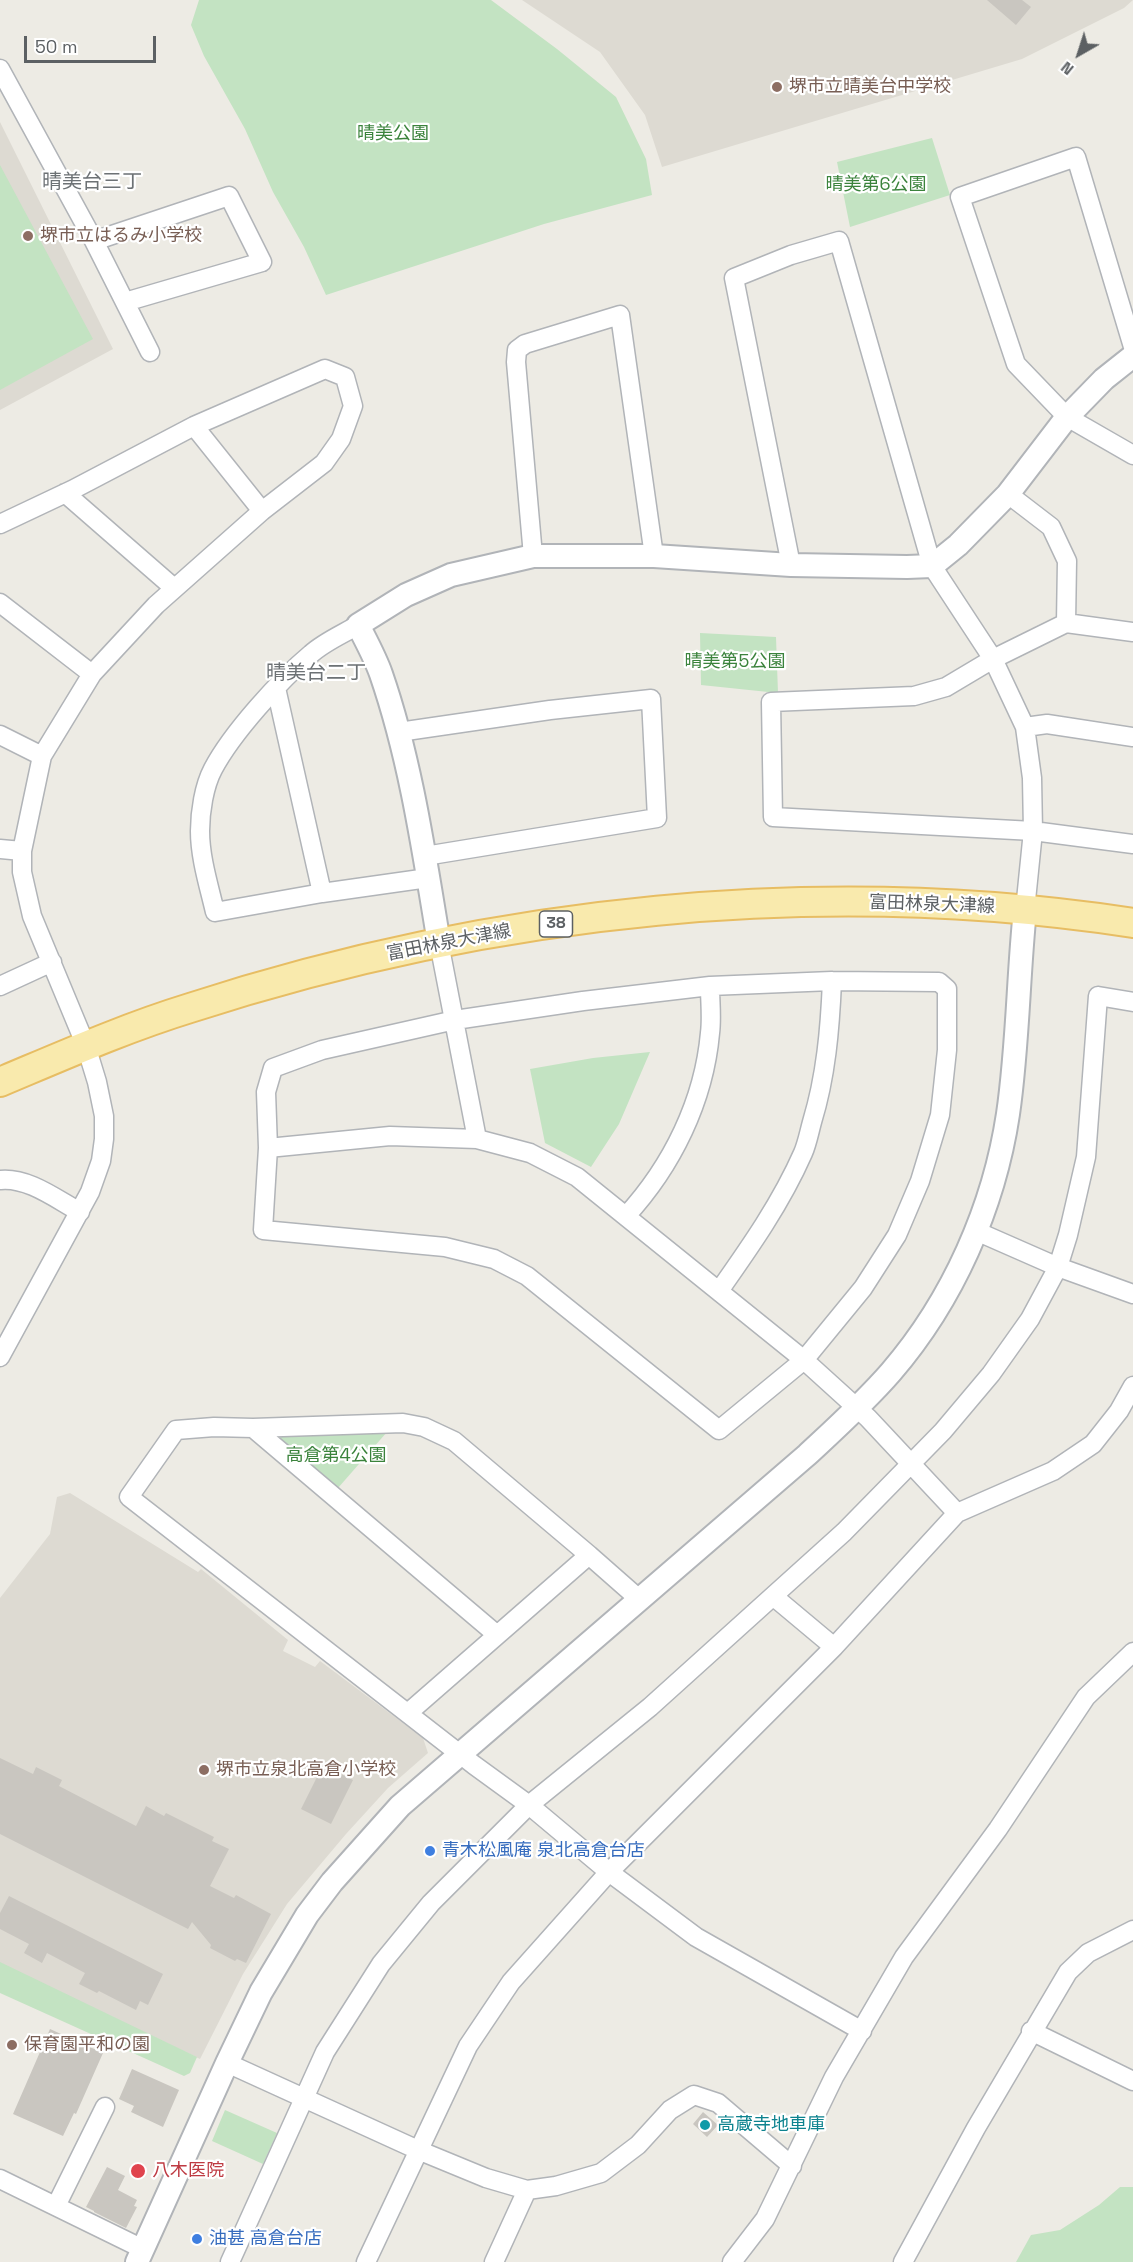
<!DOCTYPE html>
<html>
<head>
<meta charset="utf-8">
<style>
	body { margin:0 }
	#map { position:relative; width:1133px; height:2262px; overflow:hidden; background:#edebe4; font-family:"Space Grotesk",sans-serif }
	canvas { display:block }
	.north { position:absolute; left:1049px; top:24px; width:60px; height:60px; -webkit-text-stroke:4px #fff; paint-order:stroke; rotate:219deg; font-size:16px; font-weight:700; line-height:24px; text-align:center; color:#5c6063 }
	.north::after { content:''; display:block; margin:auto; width:21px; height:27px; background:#5c6063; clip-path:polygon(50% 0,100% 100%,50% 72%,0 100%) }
	.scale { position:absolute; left:24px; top:36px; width:132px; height:27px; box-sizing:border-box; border:3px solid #5c6063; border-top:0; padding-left:8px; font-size:18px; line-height:21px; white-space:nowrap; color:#5c6063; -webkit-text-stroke:4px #fff; paint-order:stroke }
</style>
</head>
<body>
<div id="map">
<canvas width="1133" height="2262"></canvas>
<div class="north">N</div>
<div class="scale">50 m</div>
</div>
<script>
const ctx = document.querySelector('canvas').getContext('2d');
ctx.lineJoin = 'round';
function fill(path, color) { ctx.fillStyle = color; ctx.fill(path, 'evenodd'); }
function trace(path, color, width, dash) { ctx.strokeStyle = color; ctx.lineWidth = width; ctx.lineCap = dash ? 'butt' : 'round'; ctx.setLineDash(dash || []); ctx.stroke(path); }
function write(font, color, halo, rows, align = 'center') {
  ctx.font = font + ' "Space Grotesk","Noto Sans JP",sans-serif'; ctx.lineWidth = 4.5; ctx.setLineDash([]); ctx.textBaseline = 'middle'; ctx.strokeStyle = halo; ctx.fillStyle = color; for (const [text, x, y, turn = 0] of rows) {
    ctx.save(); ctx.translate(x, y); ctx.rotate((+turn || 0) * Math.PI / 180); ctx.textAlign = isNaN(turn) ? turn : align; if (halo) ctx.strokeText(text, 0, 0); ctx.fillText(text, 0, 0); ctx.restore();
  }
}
fill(new Path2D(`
	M522 0H1133L1124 8 1022 59 662 167 645 115 600 52Z
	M0 122 113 349 0 410Z
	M70 1493 198 1572 201 1569 288 1640 283 1651 315 1667 320 1661 423 1738 428 1753 388 1788 346 1834 287 1904 243 1974 200 2059 0 1963V1598L50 1534 57 1497Z`), '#dddad2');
fill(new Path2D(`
	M199 0H491L557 49 616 97 646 159 652 195 544 224 326 295 304 247 273 192 245 129 204 56 191 25Z
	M932 138 950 195 850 227 837 162Z
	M0 165 93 339 0 390Z
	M700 633 776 637 778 693 701 685Z
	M650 1052 619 1124 591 1167 545 1143 530 1069 593 1058Z
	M387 1432 338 1488 281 1441V1435Z
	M0 1962 197 2057 190 2073 184 2076 0 1993Z
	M225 2110 277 2133 263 2164 212 2141Z
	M1120 2187H1133V2262H1016L1031 2235 1060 2230 1099 2205Z`), '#c3e3c2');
fill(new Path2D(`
	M987 0H1022L1031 7 1016 25Z
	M0 1758 33 1774 36 1767 62 1780 59 1786 136 1826 146 1806 164 1816 166 1813 214 1837 212 1841 229 1849 210 1886 234 1898 236 1895 271 1914 246 1963 237 1959 235 1961 210 1948 211 1945 192 1922 188 1929 0 1834Z
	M323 1765 353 1780 331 1824 301 1809Z
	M9 1896 163 1974 148 2005 140 2001 136 2010 99 1991 97 1993 79 1984 85 1973 47 1953 42 1963 24 1953 29 1944 0 1929V1913Z
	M50 2029 103 2053 76 2114 74 2113 63 2136 13 2114Z
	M132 2069 179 2090 163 2127 131 2112 134 2106 119 2099Z
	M703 2112 718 2125 707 2137 693 2124Z
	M107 2167 125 2176 118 2190 137 2200 134 2206 137 2207 126 2228 94 2212V2211L86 2207Z`), '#c9c6c0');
const minor = new Path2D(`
	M0 69 94 241 150 352
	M94 241 229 196 262 262 125 302
	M1133 347 1076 157 960 197 1016 364 1067 417 1133 455
	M194 426 262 511
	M65 493 174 588
	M1008 494 1051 527 1067 561 1066 623
	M0 524 72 490 194 426 325 369 345 377 353 406 341 439 324 463 262 511 156 605 92 674 42 756 22 851V872L32 916 86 1046 97 1082 104 1116V1139L101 1161 90 1192 0 1357
	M533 556 516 362 517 350 525 344 620 315 654 556
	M791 565 734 278 791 255 839 241 932 566 993 659 1025 727 1032 778 1033 831 1025 910
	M0 603 92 674
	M358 625C343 634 324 642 311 654 280 680 232 733 213 769 204 786 200 812 200 831 200 858 209 886 215 912L322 893 428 878
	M1133 632 1066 623 993 659 946 687 914 696 771 702 773 817 1033 831 1133 844
	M276 688 322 893
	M1025 727 1047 724 1133 737
	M399 732 550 710 651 699 657 818 425 856
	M0 735 42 756
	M0 849 22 851
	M439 943 477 1139
	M832 981 939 982 947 989V1050L940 1115 920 1181 897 1235 863 1288 804 1360 719 1430 527 1276 494 1259 445 1247 263 1230 268 1148 266 1092 273 1068 322 1050 455 1020 583 1001 710 986Z
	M0 986 52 962
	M268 1148 390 1136 477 1139 530 1153 577 1177 804 1360 868 1418 957 1513
	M0 1180C28 1177 56 1199 80 1212
	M626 1216C672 1166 704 1101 710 1033 712 1018 710 1002 710 986
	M976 1231 1058 1267 1133 1294
	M719 1291C750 1247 781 1203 803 1153 807 1144 809 1133 812 1122 826 1076 830 1029 832 981
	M253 1428 496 1634
	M589 1555 639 1599
	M773 1596 834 1647
	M408 1713 589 1555 454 1441 424 1427 403 1423 253 1428 214 1427 176 1430 129 1497 474 1765 529 1805 609 1872 696 1937 862 2031
	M1031 2031 1133 2081
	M227 2063 418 2150 486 2178 527 2190 556 2186 601 2173 638 2145 670 2110 694 2095 718 2103 792 2166
	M0 2179 143 2249
	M56 2206 105 2107
	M230 2262 325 2052 381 1964 431 1903 529 1805 650 1707 844 1532 943 1431 991 1374 1030 1319 1058 1267 1068 1235 1086 1157 1098 996 1133 1002
	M366 2262 468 2046 511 1982 609 1872 834 1647 957 1513 1053 1471 1093 1444 1119 1411 1133 1386
	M494 2262 527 2190
	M732 2262 765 2219 834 2077 904 1957 998 1829 1086 1697 1133 1652
	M903 2262 976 2128 1068 1972 1088 1953 1133 1930`);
const tertiary = new Path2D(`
	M439 943C424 853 411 761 381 674 375 657 366 641 358 625L406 595 451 575 533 556H654L791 565 907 567 932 566 958 545 1008 494 1067 417 1104 379 1133 356
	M137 2262 227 2063 261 1992 307 1915 332 1882 400 1806 807 1455C836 1428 865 1402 891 1372 953 1300 994 1207 1008 1114 1018 1046 1018 977 1025 910`);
const primary = new Path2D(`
	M0 1082C62 1056 125 1028 190 1008 492 910 819 875 1133 923`);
trace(minor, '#b1b4b8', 21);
trace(tertiary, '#b1b4b8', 26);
trace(primary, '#e7bd63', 32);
trace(minor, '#fff', 18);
trace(tertiary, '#fff', 22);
trace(primary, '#f9eaad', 28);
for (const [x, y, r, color] of [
	[777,87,6,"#8d6e63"],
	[28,236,6,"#8d6e63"],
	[204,1770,6,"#8d6e63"],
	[430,1851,6,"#3f7fe0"],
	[12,2045,6,"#8d6e63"],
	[705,2125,6,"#0f9aa8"],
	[138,2171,8,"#e0444e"],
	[197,2239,6,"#3f7fe0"]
]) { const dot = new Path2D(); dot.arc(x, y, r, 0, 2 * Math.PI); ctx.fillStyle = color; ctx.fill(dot); trace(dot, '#fff', 2); }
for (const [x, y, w] of [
	[556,924,33]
]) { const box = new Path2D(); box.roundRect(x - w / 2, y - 13, w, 26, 4.5); ctx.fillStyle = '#fff'; ctx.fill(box); trace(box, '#5c6063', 1.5); }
write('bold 16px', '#5c6063', null, [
	["38",556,924]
]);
write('18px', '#785e54', '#fff', [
	["堺市立晴美台中学校",789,87],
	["堺市立はるみ小学校",40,236],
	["堺市立泉北高倉小学校",216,1770],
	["保育園平和の園",24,2045]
], 'left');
write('18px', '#3b833c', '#fff', [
	["晴美公園",393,134],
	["晴美第6公園",876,185],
	["晴美第5公園",735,662],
	["高倉第4公園",336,1456]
]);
write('18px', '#5c6063', '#fff', [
	["富田林泉大津線",932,905,2],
	["富田林泉大津線",449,943,-11]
]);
write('18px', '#366cbe', '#fff', [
	["青木松風庵 泉北高倉台店",442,1851],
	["油甚 高倉台店",209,2239]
], 'left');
write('18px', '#0d838f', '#fff', [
	["高蔵寺地車庫",717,2125]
], 'left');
write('18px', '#be3a42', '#fff', [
	["八木医院",152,2171]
], 'left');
write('20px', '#6d7275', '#fff', [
	["晴美台三丁",92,183],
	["晴美台二丁",316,674]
]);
</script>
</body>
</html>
